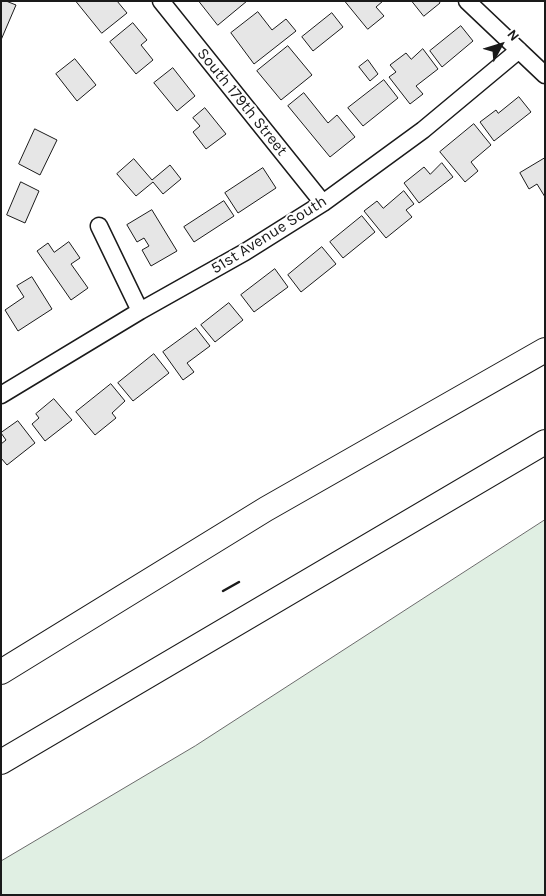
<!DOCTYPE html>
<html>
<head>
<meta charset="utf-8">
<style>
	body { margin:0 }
	#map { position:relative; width:546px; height:896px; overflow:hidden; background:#fff; font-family:Karla,sans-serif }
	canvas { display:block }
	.frame { position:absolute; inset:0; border:2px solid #1a1a1a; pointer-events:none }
	.north { position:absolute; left:476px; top:20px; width:50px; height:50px; -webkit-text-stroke:4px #fff; paint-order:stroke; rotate:51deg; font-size:14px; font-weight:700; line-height:20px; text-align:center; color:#1a1a1a }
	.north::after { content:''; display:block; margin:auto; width:18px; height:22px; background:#1a1a1a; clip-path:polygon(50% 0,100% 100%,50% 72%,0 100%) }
</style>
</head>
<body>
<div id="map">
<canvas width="546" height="896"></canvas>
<div class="frame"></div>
<div class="north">N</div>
</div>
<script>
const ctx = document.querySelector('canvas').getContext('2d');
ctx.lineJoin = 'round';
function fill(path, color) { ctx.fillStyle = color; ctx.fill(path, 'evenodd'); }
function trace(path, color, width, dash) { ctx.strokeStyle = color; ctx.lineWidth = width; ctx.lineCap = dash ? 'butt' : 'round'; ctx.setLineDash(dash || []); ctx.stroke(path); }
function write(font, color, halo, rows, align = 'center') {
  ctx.font = font + ' Karla,sans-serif'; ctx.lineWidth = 4; ctx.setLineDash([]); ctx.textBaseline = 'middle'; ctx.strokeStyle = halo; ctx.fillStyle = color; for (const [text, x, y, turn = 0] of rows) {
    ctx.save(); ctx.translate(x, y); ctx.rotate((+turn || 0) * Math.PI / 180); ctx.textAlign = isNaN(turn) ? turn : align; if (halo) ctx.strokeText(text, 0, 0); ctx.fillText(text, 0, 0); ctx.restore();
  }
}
const green = new Path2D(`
	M545 520V895H1V861L195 746Z`);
fill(green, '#e0efe3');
trace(green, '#6a6a6a', 1);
const building = new Path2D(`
	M1 1H6L16 5 1 40Z
	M76 1H117L127 13 102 33Z
	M199 1H247L218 25Z
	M345 1H383L376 7 384 16 368 29Z
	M412 1H439L440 3 424 16Z
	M258 12 272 30 286 19 296 31 254 64 231 33Z
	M332 13 343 27 313 51 302 37Z
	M133 23 147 40 141 45 153 60 136 74 110 42Z
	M461 26 473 41 442 67 430 51Z
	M288 46 312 75 281 100 257 71Z
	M423 49 438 69 416 86 423 94 410 104 389 77 396 72 390 65 406 53 411 59Z
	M75 59 96 85 77 101 56 74Z
	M368 60 378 74 370 81 359 67Z
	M173 68 195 96 177 111 154 83Z
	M384 80 398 98 363 126 348 108Z
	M304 93 328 123 337 115 355 137 330 157 288 106Z
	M519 97 531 112 494 141 480 122 496 110 498 113Z
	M205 108 226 134 206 149 193 132 200 126 193 118Z
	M474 124 491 145 471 162 478 171 465 182 440 152Z
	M35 129 57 140 40 175 19 164Z
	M545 158V197L537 184 529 189 520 173Z
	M134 159 152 180 170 165 181 179 163 194 153 182 136 196 117 174Z
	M442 163 453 177 419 203 404 183 424 167 430 174Z
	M263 168 276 188 238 213 225 193Z
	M21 182 39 191 25 223 7 215Z
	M404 191 414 204 406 210 412 217 386 238 364 211 377 201 383 208Z
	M224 201 234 216 194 242 184 227Z
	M152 210 177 251 151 266 142 250 149 246 144 238 137 242 127 225Z
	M362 216 375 232 343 258 330 242Z
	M69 242 80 258 71 264 88 288 71 300 37 251 48 243 54 252Z
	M322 247 336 264 301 292 288 275Z
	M275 269 288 287 254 312 241 295Z
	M32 277 52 309 18 331 5 310 24 297 17 286Z
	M229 303 243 320 215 342 201 325Z
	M196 328 210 346 187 363 194 372 183 380 163 352Z
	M154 354 169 373 133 401 118 383Z
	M111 384 125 401 112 413 116 418 95 435 76 412Z
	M54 399 72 420 45 441 32 424 39 418 36 414Z
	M18 421 35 443 7 465 1 458V444L6 440 1 433Z`);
fill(building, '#e6e6e6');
trace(building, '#1a1a1a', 1);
const minor = new Path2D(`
	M161 1 323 203
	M467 1 545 75
	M99 226 140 311
	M1 395 140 311 245 252 323 203 423 130 519 50`);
const highway = new Path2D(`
	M1 672 266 509 545 350
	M1 762 545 442`);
trace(minor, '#1a1a1a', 19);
trace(highway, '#1a1a1a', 26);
trace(minor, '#fff', 16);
trace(highway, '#fff', 24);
trace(new Path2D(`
	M223 591 239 582`), '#1a1a1a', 2.5);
write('16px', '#1a1a1a', '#fff', [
	["South 179th Street",242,102,51],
	["51st Avenue South",269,235,-32]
]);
</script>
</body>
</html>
